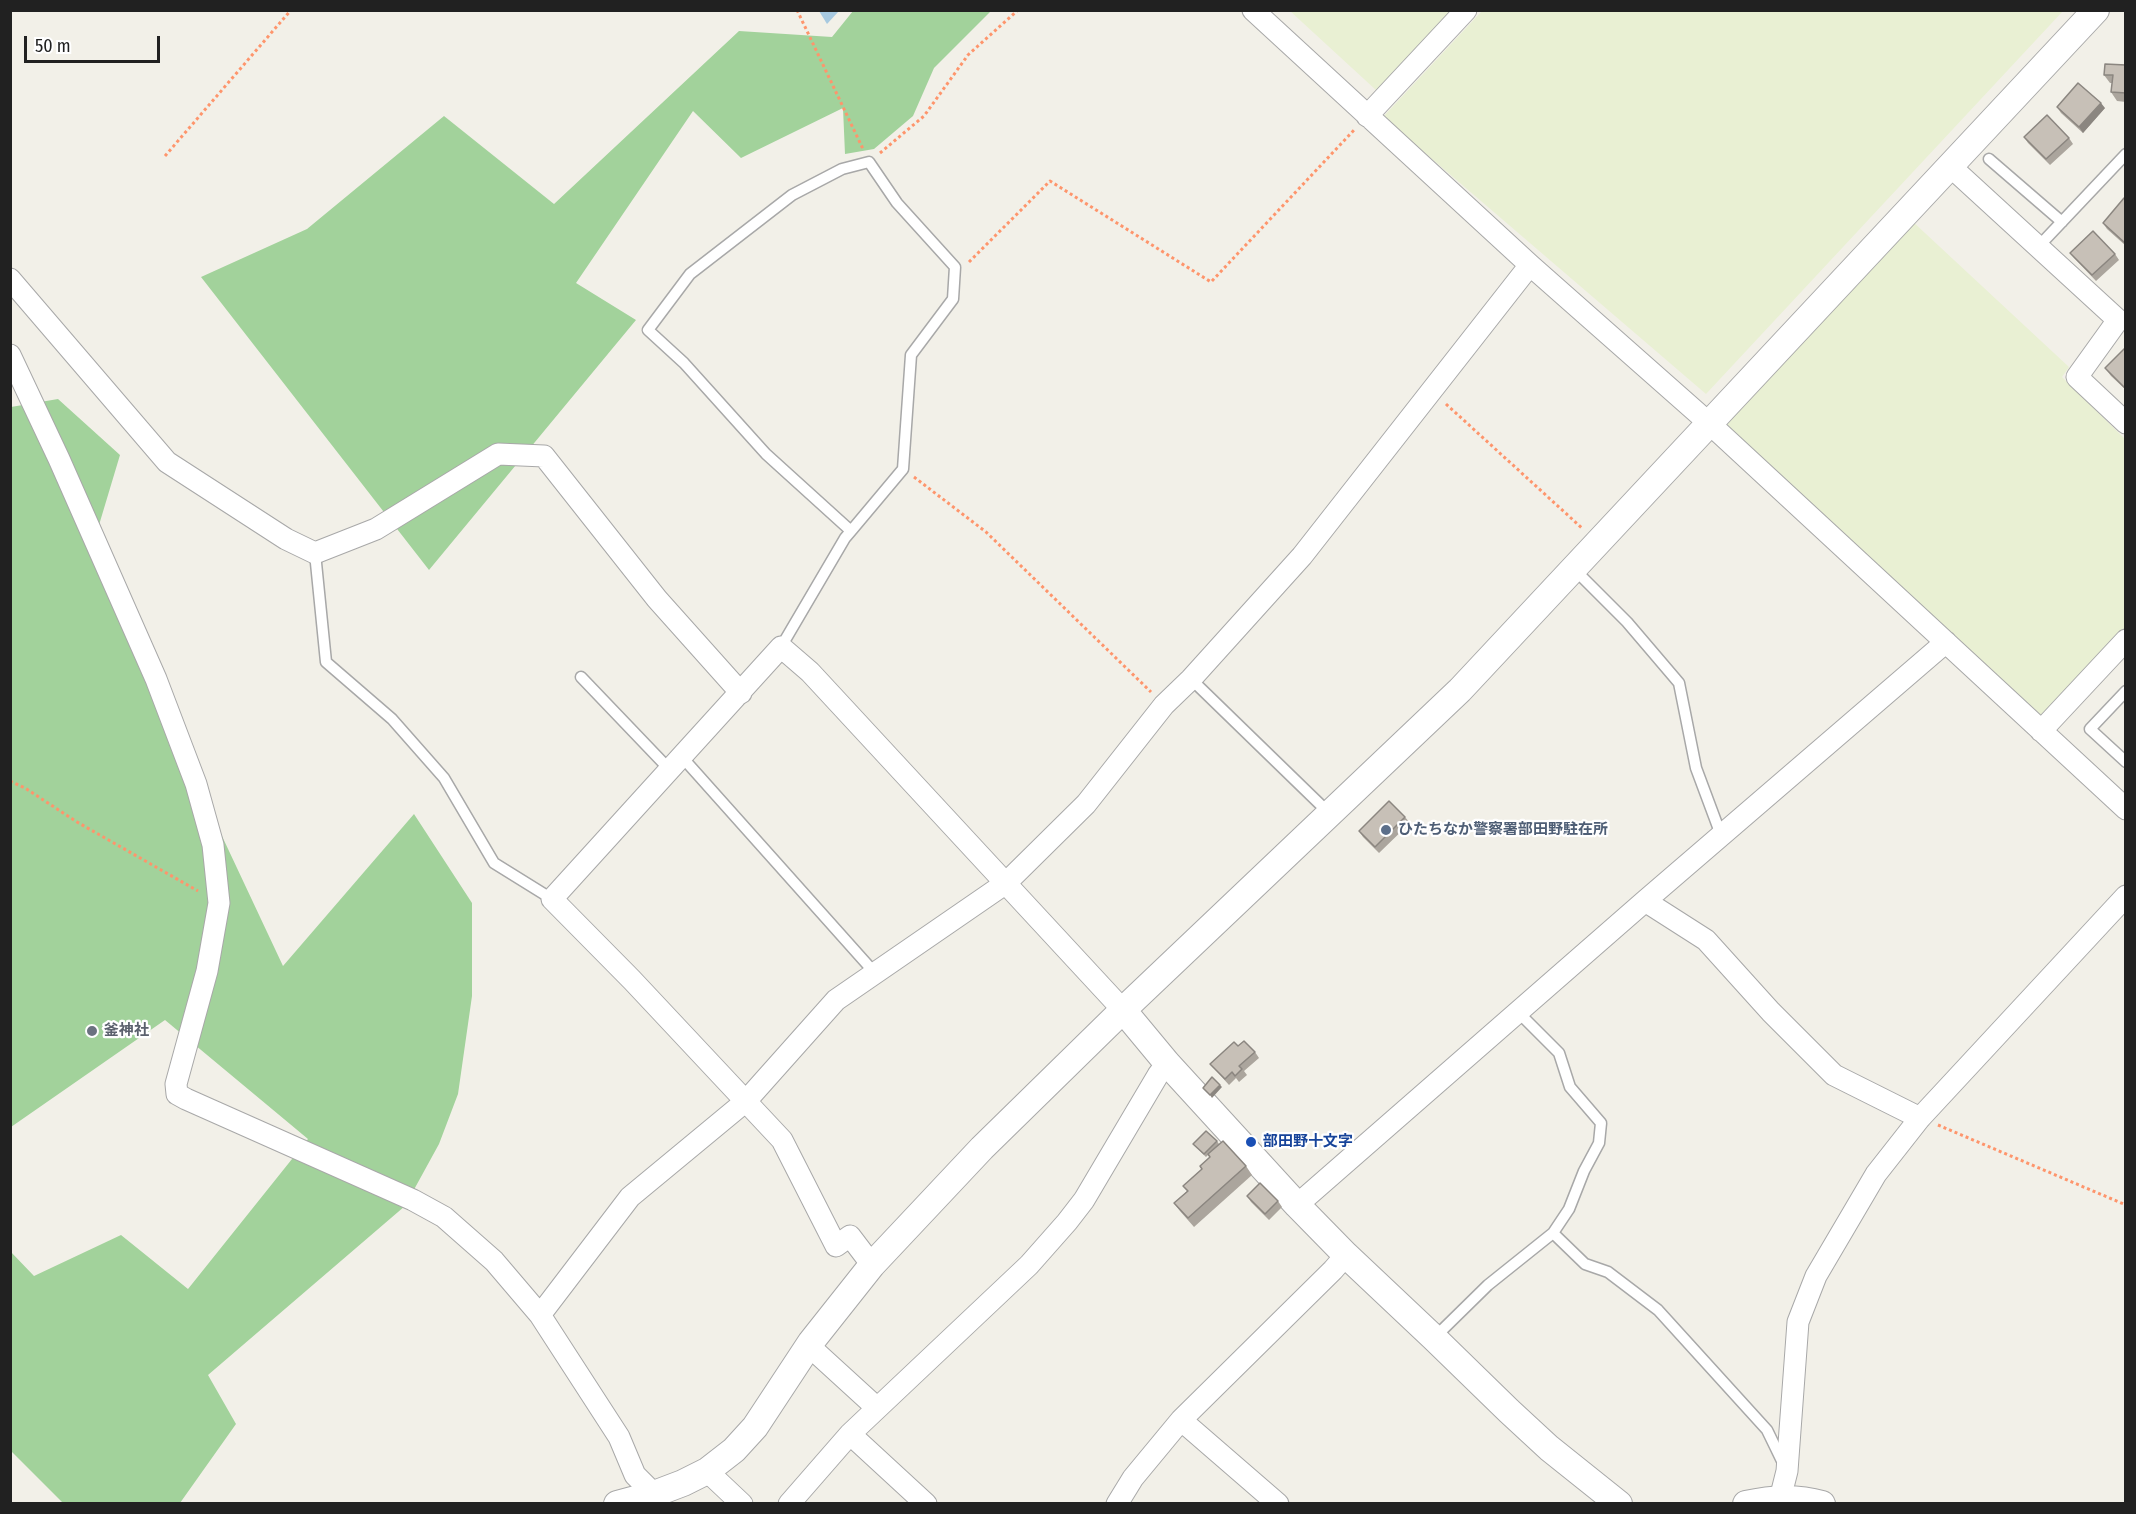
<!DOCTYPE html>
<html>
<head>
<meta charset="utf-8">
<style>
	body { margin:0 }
	#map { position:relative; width:2136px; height:1514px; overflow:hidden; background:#f2f0e8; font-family:"Fira Sans Condensed",sans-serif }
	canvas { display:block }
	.frame { position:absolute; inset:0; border:12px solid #212121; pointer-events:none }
	.scale { position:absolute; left:24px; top:36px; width:136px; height:27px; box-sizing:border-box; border:3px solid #212121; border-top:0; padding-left:8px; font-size:18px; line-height:21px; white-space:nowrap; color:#212121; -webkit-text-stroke:4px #fff; paint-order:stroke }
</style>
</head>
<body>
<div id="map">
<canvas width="2136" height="1514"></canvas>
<div class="frame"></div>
<div class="scale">50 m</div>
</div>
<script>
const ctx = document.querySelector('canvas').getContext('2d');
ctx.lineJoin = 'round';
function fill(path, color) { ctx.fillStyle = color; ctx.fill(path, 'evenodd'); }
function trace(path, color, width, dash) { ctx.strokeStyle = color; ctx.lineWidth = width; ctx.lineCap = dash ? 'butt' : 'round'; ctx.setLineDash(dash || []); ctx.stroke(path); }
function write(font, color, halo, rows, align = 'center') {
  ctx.font = font + ' "Fira Sans Condensed","Noto Sans JP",sans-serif'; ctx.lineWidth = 4.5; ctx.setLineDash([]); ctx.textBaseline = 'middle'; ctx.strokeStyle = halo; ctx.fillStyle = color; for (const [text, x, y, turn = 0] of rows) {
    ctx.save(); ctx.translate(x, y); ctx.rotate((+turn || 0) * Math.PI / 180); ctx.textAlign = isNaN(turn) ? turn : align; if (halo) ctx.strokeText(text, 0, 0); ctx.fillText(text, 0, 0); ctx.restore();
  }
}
fill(new Path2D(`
	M1290 11H1453L1377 91Z
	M1482 11H2063L1706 394 1383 117Z
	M1911 220 2069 367 2062 377 2125 439V629L2042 717 1724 426Z`), '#e9f0d3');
fill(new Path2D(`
	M853 11H991L934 68 913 116 874 149 845 154 843 108 741 158 693 111 576 283 636 320 429 570 201 277 307 229 444 116 554 204 739 31 832 37Z
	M58 399 120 455 90 555 283 966 414 814 472 903V996L458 1094 439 1144 405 1206 208 1375 236 1424 180 1503H63L11 1451 10 1251 34 1276 121 1235 188 1289 308 1139 165 1020 11 1127V407Z`), '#a2d29b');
fill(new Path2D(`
	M819 11H839L827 24Z`), '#a7c9e0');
const service = new Path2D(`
	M1989 159 2062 222
	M2038 247 2126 154
	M315 553 326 662 392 719 444 778 494 863 552 899
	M1574 569 1627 622 1679 683 1696 768 1721 835
	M781 647 845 538 851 531 903 469 911 355 953 299 955 267 897 203 869 162 842 169 792 195 690 274 648 330 684 363 766 454 851 531
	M581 677 670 770
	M1191 679 1330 814
	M2126 691 2090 729 2126 762
	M682 757 874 972
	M1518 1012 1559 1053 1570 1087 1601 1123 1599 1143 1584 1171 1569 1209 1553 1233 1585 1264 1608 1272 1658 1310 1767 1430 1784 1465
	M1434 1338 1488 1285 1553 1233`);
const minor = new Path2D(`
	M1253 10 1530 265 1710 424 2126 809
	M1367 116 1466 10
	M1950 166 2118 320 2077 377 2126 423
	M10 279 167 462 286 539 315 553 376 529 498 454 544 456 657 599 741 693
	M10 355 59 459 156 679 196 784 213 845 219 903 207 971 176 1084 177 1094 186 1099 413 1200 444 1217 494 1261 540 1315 619 1437 635 1475 654 1494
	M2041 731 2126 640
	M1645 901 1706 940 1771 1012 1834 1075 1920 1118
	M1297 1205 1645 901 1946 642
	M872 1265 850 1236 836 1246 782 1140 632 980 552 899 781 647 810 672 1123 1010
	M540 1315 630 1197 746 1101 836 1000 1006 883 1086 804 1164 705 1191 679 1302 556 1530 265
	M808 1345 877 1408
	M1181 1420 1278 1504
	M850 1434 926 1504
	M707 1471 742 1504
	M1780 1499 1787 1471 1798 1322 1816 1276 1876 1174 1920 1118 2126 896
	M789 1504 850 1434 1029 1265 1067 1222 1084 1200 1158 1075 1167 1063
	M1117 1504 1133 1478 1181 1420 1333 1270 1346 1255`);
const tertiary = new Path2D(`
	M1123 1010 1167 1063 1297 1205 1346 1255 1434 1338 1509 1411 1549 1448 1619 1504
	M617 1504 654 1494 683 1483 707 1471 734 1450 755 1427 811 1342 872 1265 982 1148 1123 1010 1460 690 2096 10
	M1746 1504C1772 1498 1797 1497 1822 1504`);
trace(service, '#a8a8a8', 13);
trace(minor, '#a8a8a8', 23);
trace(tertiary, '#a8a8a8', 28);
trace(new Path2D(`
	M797 10 863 149
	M880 153 924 116 968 55 1018 10
	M165 156 291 10
	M969 262 1050 181 1211 282 1355 129
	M1446 404 1583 529
	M914 477 986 532 1151 692
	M10 781 25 788 77 822 198 891
	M1938 1125 2126 1205`), '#fe956c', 3, [3, 3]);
trace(service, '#fff', 10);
trace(minor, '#fff', 21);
trace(tertiary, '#fff', 26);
fill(new Path2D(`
	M2126 65V102L2117 101 2111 92 2112 83H2110L2104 75Z
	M2057 107 2105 108 2083 133 2061 113Z
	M2024 137 2069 138 2073 144 2050 165 2028 143Z
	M2126 199V246L2107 229 2103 223Z
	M2070 253 2115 254 2119 260 2096 281 2074 258Z
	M2126 347V390L2111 376 2105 368Z
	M1405 817 1410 823 1379 853 1363 837 1359 831Z
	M1238 1046 1255 1052 1259 1058 1244 1071 1247 1075 1239 1082 1236 1078 1229 1085 1210 1064Z
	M1217 1141 1219 1144 1246 1166 1252 1175 1194 1227 1180 1211 1174 1203 1187 1191 1183 1186 1202 1169 1200 1166 1210 1157 1208 1155 1206 1157 1193 1144Z
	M1247 1196 1278 1201 1282 1207 1269 1220 1251 1202Z`), '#aba59d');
fill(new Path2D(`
	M2101 103 2105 108 2083 133 2079 127Z
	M1220 1085 1222 1087 1212 1098 1210 1095Z`), '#8b8680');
const building = new Path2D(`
	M2105 64 2126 65V93L2111 92 2113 75H2104Z
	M2078 83 2101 103 2079 127 2057 107Z
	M2047 115 2069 138 2046 159 2024 137Z
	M2124 198 2126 199 2125 243 2103 223Z
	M2093 231 2115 254 2092 275 2070 253Z
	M2126 347V387L2125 388 2105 368Z
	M1389 801 1405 817 1375 847 1359 831Z
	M1244 1041 1255 1052 1239 1066 1242 1069 1235 1076 1232 1072 1225 1079 1210 1064 1234 1042 1238 1046Z
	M1212 1077 1220 1085 1210 1095 1203 1088Z
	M1206 1131 1217 1141 1204 1154 1193 1144Z
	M1223 1141 1246 1166 1188 1218 1174 1203 1188 1191 1183 1186 1202 1169 1200 1166 1210 1157 1208 1154Z
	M1260 1183 1278 1201 1265 1214 1247 1196Z`);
fill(building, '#c7c0b7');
trace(building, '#8b8680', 1.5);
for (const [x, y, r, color] of [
	[1386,830,6,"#5c6f8a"],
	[92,1031,6,"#6b7280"],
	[1251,1142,6,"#1a4fb4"]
]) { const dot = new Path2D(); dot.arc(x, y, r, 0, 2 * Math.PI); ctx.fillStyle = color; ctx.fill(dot); trace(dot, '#fff', 2); }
write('bold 15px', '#4e5e75', '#fff', [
	["ひたちなか警察署部田野駐在所",1398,830]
], 'left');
write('bold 15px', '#5b616d', '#fff', [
	["釜神社",104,1031]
], 'left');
write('bold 15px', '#164399', '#fff', [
	["部田野十文字",1263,1142]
], 'left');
</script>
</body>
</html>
